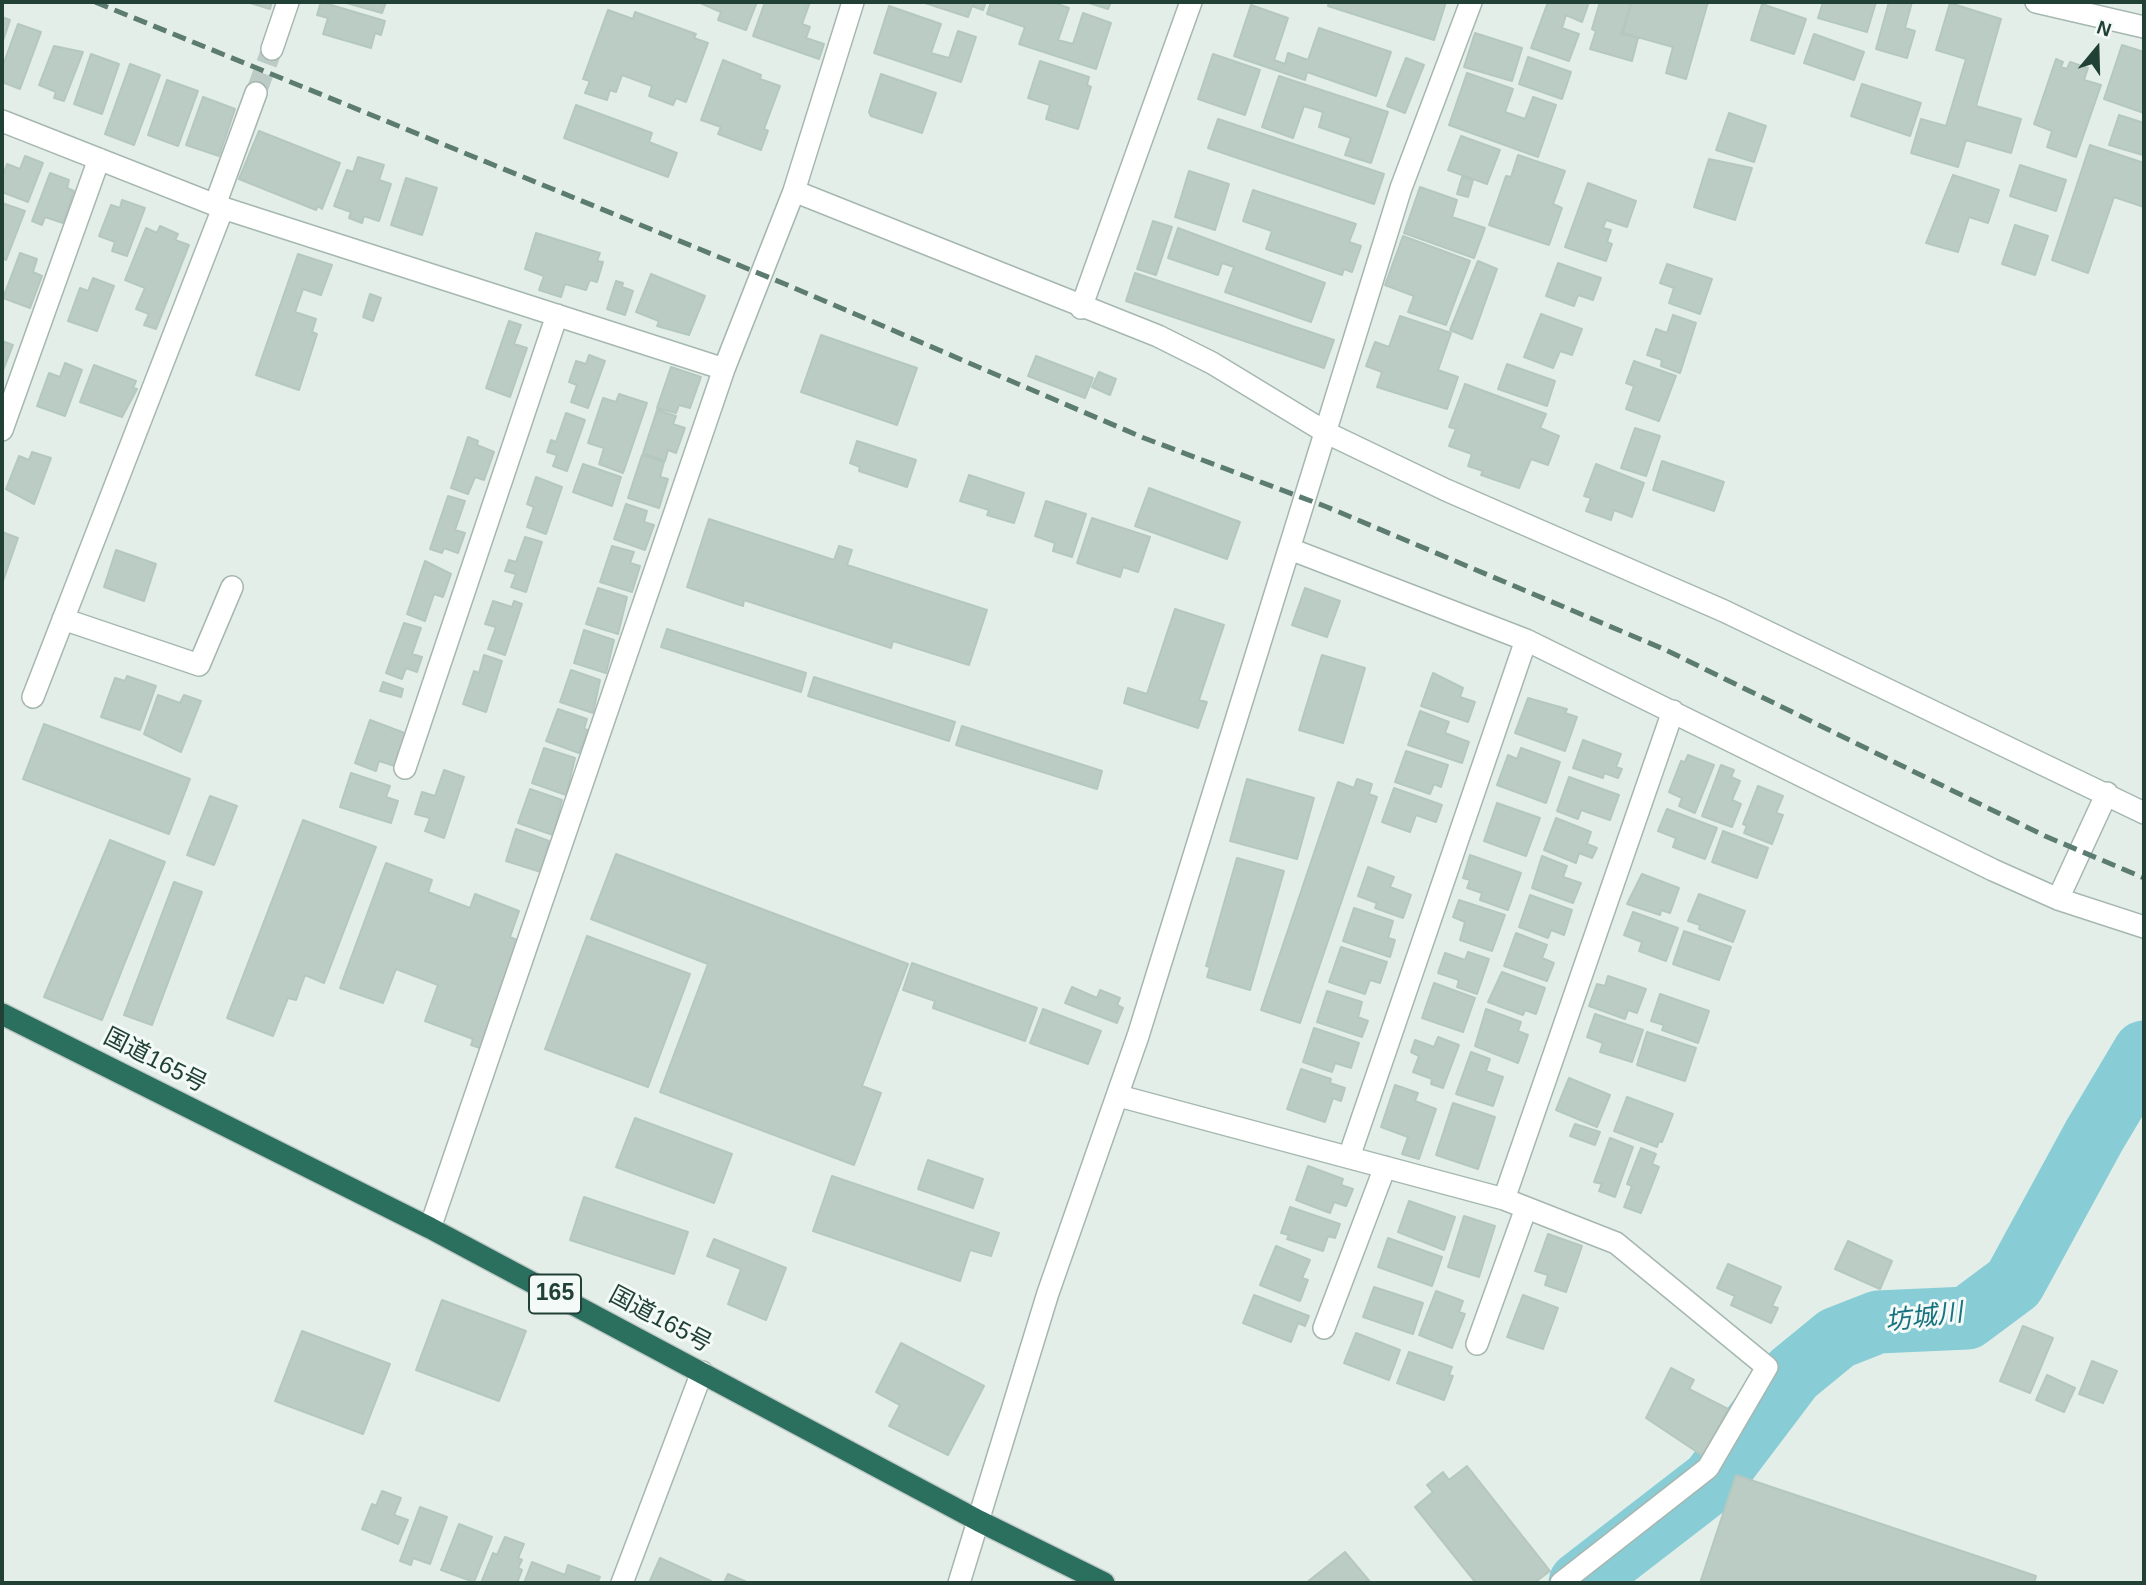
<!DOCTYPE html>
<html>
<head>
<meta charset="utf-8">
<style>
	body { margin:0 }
	#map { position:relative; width:2146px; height:1585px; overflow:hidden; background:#e3eee9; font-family:Arial,sans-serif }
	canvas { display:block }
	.frame { position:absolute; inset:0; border:4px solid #214137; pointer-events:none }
	.north { position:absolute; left:2062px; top:14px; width:70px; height:70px; -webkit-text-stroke:5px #f4faf7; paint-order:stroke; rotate:19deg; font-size:19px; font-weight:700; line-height:28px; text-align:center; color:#214137 }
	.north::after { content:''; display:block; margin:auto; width:24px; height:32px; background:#214137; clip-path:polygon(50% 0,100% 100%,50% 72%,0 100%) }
</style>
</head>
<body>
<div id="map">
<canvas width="2146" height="1585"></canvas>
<div class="frame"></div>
<div class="north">N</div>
</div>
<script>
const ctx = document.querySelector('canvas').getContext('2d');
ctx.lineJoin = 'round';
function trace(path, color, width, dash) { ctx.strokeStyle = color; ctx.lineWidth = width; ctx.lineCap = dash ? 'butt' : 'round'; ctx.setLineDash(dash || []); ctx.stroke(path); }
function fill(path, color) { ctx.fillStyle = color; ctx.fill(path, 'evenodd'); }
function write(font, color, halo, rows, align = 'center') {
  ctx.font = font + ' Arial,"Noto Sans JP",sans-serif'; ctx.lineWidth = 6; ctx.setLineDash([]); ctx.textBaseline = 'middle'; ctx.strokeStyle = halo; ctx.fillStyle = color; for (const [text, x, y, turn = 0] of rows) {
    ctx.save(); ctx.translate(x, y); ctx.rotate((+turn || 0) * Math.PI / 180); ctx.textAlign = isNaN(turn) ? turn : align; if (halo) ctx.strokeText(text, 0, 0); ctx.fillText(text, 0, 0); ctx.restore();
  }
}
trace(new Path2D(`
	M1580 1583 1712 1481 1793 1374 1837 1338 1878 1322 1967 1318 2014 1283 2094 1136 2144 1052`), '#88cdd6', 63);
const building = new Path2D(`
	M247 2H272L270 9Z
	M321 2 385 21 381 35 375 33 371 48 323 34 328 18 317 15Z
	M343 2H386L382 13Z
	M698 2H757L746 30 718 20 721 12Z
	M765 2H810L802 24 810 27 806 38 824 44 819 59 753 36Z
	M922 2H986L983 10 972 6 968 17Z
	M991 2H1052L1069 8 1058 40 1073 44 1083 13 1111 23 1096 69 1019 44 1025 27 987 14Z
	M1086 2H1111L1108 9Z
	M1329 2H1446L1434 40 1328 6Z
	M1548 2H1589L1582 22 1566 15 1562 28 1579 34 1569 61 1531 48Z
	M1600 2H1631L1621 34 1638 38 1632 61 1590 49 1596 31 1592 29Z
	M1632 2H1708L1686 79 1666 73 1673 47 1623 33Z
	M1823 2H1876L1867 32 1818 18Z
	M1889 2H1912L1905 28 1915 31 1907 58 1876 49Z
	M1950 3 2001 19 1976 106 2021 119 2011 153 1966 140 1958 167 1911 153 1921 119 1946 126 1966 59 1936 50Z
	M1762 4 1806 19 1794 54 1751 40Z
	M1251 5 1288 18 1274 60 1285 64 1288 53 1308 60 1319 28 1391 52 1376 96 1307 72 1305 80 1234 56Z
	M889 6 941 24 931 53 949 58 958 31 976 37 961 82 874 53Z
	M608 10 633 19 635 12 696 34 694 38 708 43 686 102 676 98 673 105 649 96 652 86 622 75 616 92 610 90 607 100 585 93 590 81 583 79Z
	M2 17 10 20 2 44Z
	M18 24 41 32 20 89 2 82V68Z
	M1475 33 1522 48 1512 81 1464 67Z
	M1814 34 1864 52 1854 80 1804 63Z
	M2122 45 2144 52V113L2104 99Z
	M54 46 83 52 64 101 54 98 56 92 39 85Z
	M91 54 119 64 102 114 74 104Z
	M1213 54 1260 70 1245 115 1198 99Z
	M1528 57 1571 72 1562 99 1519 84Z
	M1406 58 1424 65 1405 113 1387 106Z
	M2056 59 2063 62 2061 67 2067 69 2070 62 2088 68 2084 80 2101 85 2076 157 2047 147 2052 131 2034 124Z
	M723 60 761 75 760 79 780 86 764 129 768 131 761 150 718 134 721 127 701 120Z
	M1040 61 1089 77 1087 85 1091 87 1078 129 1046 119 1050 105 1028 98Z
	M130 64 160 75 134 145 105 134Z
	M1467 73 1513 89 1505 112 1525 119 1533 97 1556 105 1538 157 1449 125Z
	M881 74 936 93 922 133 871 116 869 112Z
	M1279 76 1388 112 1371 163 1345 155 1351 138 1319 127 1323 112 1304 106 1293 138 1262 127Z
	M167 80 198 91 178 146 148 135Z
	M1862 84 1921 103 1910 136 1851 116Z
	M203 97 235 109 219 156 186 145Z
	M576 105 652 133 649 142 677 153 668 177 564 138Z
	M1729 113 1766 126 1754 162 1716 150Z
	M2119 115 2144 123 2143 155 2109 145Z
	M1218 119 1384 174 1374 204 1208 148Z
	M259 131 340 163 322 209 318 206 316 210 239 179Z
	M1461 136 1500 150 1487 184 1448 170Z
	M2090 145 2144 163V207L2114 197 2088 273 2052 260Z
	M1518 155 1565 171 1553 204 1562 208 1549 245 1489 225 1506 176 1511 177Z
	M25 156 43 163 28 202 2 192V178L7 164 20 169Z
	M358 157 384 165 379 180 391 184 379 221 364 216 362 223 349 218 351 212 334 206 347 170 353 172Z
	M1709 159 1752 168 1735 220 1694 207Z
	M2020 165 2066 180 2056 211 2010 196Z
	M1189 171 1229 184 1215 230 1175 217Z
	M50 173 69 180 67 188 74 191 63 223 45 217 42 225 32 221Z
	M1953 175 1999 190 1988 223 1969 217 1958 252 1926 243Z
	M1462 177 1473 180 1468 197 1457 194Z
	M406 178 437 188 422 235 391 225Z
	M1588 183 1636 201 1627 227 1606 220 1603 228 1611 230 1607 242 1612 244 1606 261 1565 247Z
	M1420 187 1457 200 1452 217 1485 228 1474 258 1404 233Z
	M1253 190 1356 224 1349 242 1361 246 1352 272 1344 269 1342 275 1266 249 1272 231 1243 221Z
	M122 200 145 208 127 256 112 251 115 242 99 236 111 205 120 208Z
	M2 203 25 211 6 260 2 258Z
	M1153 221 1172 227 1156 275 1137 269Z
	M2015 225 2048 236 2035 275 2002 264Z
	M160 226 178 234 175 240 189 245 156 329 144 325 149 314 136 309 145 288 125 280 146 228 157 233Z
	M1178 228 1325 283 1311 322 1225 292 1234 267 1222 263 1218 275 1168 258Z
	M536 233 600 253 597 261 603 262 597 282 590 280 586 290 565 284 561 297 539 290 544 276 525 269Z
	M1403 236 1470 261 1446 325 1408 312 1414 296 1385 285Z
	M20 253 37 259 33 272 42 276 30 308 3 298Z
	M298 254 332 265 321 295 303 289 295 312 316 319 312 332 317 334 299 390 256 375Z
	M1478 261 1497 269 1472 339 1450 330Z
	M1558 263 1601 278 1593 300 1578 295 1574 306 1546 296Z
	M1667 264 1712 279 1700 314 1669 303 1674 288 1660 283Z
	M1135 273 1334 340 1324 368 1126 301Z
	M651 274 705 296 689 335 657 326 659 321 636 312Z
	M93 278 114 286 97 331 68 321 80 288 88 291Z
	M616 281 623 283 622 287 633 291 625 315 607 309Z
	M370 294 381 298 373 321 363 317Z
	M1541 314 1582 329 1572 355 1560 351 1553 368 1524 357Z
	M1673 315 1696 323 1680 373 1661 366 1662 360 1647 355 1656 329 1667 333Z
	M1400 316 1451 333 1438 370 1458 377 1447 409 1377 387 1382 372 1366 366 1375 342 1389 347Z
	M509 321 521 325 514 344 527 348 510 397 486 388Z
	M821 335 917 368 897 425 801 392Z
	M2 341 13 345 2 373Z
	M589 355 605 361 588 408 571 402 577 385 569 382 576 361 586 364Z
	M1036 356 1093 378 1085 398 1028 376Z
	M1634 361 1676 376 1659 421 1626 409 1634 386 1626 383Z
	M65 363 82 370 65 416 37 406 49 373 60 377Z
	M1507 364 1555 381 1547 406 1498 389Z
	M94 365 136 381 133 388 137 389 122 417 80 402Z
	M671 367 701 377 690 408 679 405 676 413 657 408Z
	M1099 372 1116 379 1110 395 1092 387Z
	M1465 384 1546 414 1540 428 1559 436 1548 465 1531 459 1519 488 1481 475 1483 471 1468 466 1472 454 1449 446 1456 429 1449 427Z
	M619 394 647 403 623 473 599 464 604 448 588 443 603 398 616 402Z
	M657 410 676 416 673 424 685 428 676 453 668 450 665 461 643 453Z
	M566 413 585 420 567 471 553 466 557 455 547 452 551 440 556 442Z
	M1635 428 1660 436 1646 476 1621 468Z
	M468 437 478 441 477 445 494 452 484 480 475 477 468 494 451 488Z
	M857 441 916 460 907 487 859 471 860 467 850 463Z
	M32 452 51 458 34 504 6 489 19 456 29 460Z
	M642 455 664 462 660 477 668 479 659 508 628 498Z
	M1662 461 1724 482 1714 511 1653 490Z
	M583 464 621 477 612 506 573 492Z
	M1596 464 1644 483 1632 517 1614 510 1611 520 1586 511 1591 498 1584 496Z
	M969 475 1024 493 1014 523 987 515 989 510 960 501Z
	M536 477 562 487 546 534 527 527 534 507 527 504Z
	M1149 488 1240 522 1227 559 1135 526Z
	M448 496 465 501 455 530 465 533 458 553 444 548 442 553 430 549Z
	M1046 501 1086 514 1072 557 1053 551 1055 543 1035 536Z
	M626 504 647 511 644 522 654 525 645 550 614 539Z
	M1092 518 1150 537 1138 572 1123 567 1120 577 1077 563Z
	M709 519 834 560 839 546 852 550 847 565 987 610 969 665 893 641 891 648 744 600 743 606 687 587Z
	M2 532 18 538 2 584Z
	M525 537 542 542 526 592 511 587 516 574 505 571 509 560 516 562Z
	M612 546 634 552 630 563 640 566 632 592 600 582Z
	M116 550 156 564 144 601 104 587Z
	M425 561 451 574 443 597 434 594 425 621 407 614Z
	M598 588 627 597 618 634 586 624Z
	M1305 588 1340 601 1327 637 1292 625Z
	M493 601 512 607 514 601 522 604 505 655 488 649 496 627 485 624Z
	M1175 609 1224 625 1199 700 1207 702 1198 728 1124 703 1128 688 1147 694Z
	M404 623 421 628 412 654 422 657 417 672 406 668 402 679 386 673Z
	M667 629 806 673 801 692 661 647Z
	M584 630 614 640 606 673 574 663Z
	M484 655 502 661 486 712 463 704 474 671 479 673Z
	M1322 655 1365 668 1343 743 1299 730Z
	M571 670 600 680 593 713 560 702Z
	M1433 673 1463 688 1460 697 1475 702 1468 722 1421 706Z
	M127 676 156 686 140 730 101 717 115 678 125 681Z
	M814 677 955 722 949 741 808 696Z
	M383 682 403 689 401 697 380 691Z
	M158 695 180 703 184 695 201 701 181 752 144 734Z
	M1528 698 1567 709 1565 713 1577 717 1565 751 1515 733Z
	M558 709 587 719 584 729 588 730 579 753 546 741Z
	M1420 711 1449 722 1445 733 1469 742 1462 763 1408 745Z
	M370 720 410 735 398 767 379 761 376 771 355 763Z
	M44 724 190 779 169 834 23 779Z
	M962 726 1102 771 1097 789 956 745Z
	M1583 740 1621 754 1616 767 1622 769 1618 778 1604 773 1603 778 1573 768Z
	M544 748 575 758 566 795 532 783Z
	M1521 748 1560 762 1546 803 1497 785 1508 755 1517 759Z
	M1406 751 1448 765 1441 787 1434 784 1430 794 1395 782Z
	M1688 755 1714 765 1695 813 1679 806 1682 798 1669 792 1681 761 1685 762Z
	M1721 765 1734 770 1731 777 1740 781 1732 800 1741 804 1732 827 1702 816Z
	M444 770 464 777 444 838 425 831 430 818 415 814 422 792 435 796Z
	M351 773 390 786 386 797 398 801 391 823 340 807Z
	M1569 777 1619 795 1610 820 1581 810 1578 819 1557 811Z
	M1247 779 1314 798 1297 859 1230 841Z
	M1357 779 1372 784 1369 794 1377 797 1300 1023 1261 1010 1338 782 1354 788Z
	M1758 786 1783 796 1776 813 1783 815 1772 844 1744 833 1747 826 1743 824Z
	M1394 788 1442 805 1436 822 1416 815 1410 832 1382 822Z
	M530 789 562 800 553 835 518 823Z
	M210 796 237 806 214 865 187 855Z
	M1497 803 1540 818 1526 856 1484 841Z
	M1667 809 1717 828 1705 859 1673 847 1676 838 1658 831Z
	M1556 818 1591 832 1587 844 1597 848 1592 858 1579 853 1576 863 1544 850Z
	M303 820 376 847 324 983 305 975 296 1000 288 998 273 1036 227 1018Z
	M516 829 549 841 541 872 506 861Z
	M1723 831 1768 848 1757 878 1712 862Z
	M110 840 165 862 102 1020 44 997Z
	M616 854 908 964 862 1086 881 1093 854 1165 660 1092 708 964 591 919Z
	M1470 855 1521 873 1508 910 1480 900 1482 893 1467 888 1470 880 1463 878Z
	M1542 856 1567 866 1563 877 1581 883 1573 903 1532 888Z
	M1237 858 1284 871 1250 990 1207 977 1210 967 1206 966Z
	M386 863 432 880 428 892 470 908 475 894 519 911 510 937 519 941 480 1048 471 1045 473 1039 425 1021 438 985 396 969 383 1003 340 988Z
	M1368 867 1394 877 1390 887 1411 895 1403 918 1375 908 1377 903 1358 896Z
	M1642 874 1679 888 1670 913 1661 910 1660 915 1627 904Z
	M174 882 202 892 152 1025 124 1015Z
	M1699 894 1745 911 1733 942 1699 929 1700 925 1688 921Z
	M1530 895 1572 910 1564 935 1551 930 1548 938 1519 927Z
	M1459 900 1505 915 1492 951 1460 940 1465 922 1453 917Z
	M1354 908 1393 921 1388 938 1395 940 1390 957 1343 941Z
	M1633 912 1678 928 1666 961 1639 951 1642 942 1624 935Z
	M1684 931 1731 947 1719 980 1673 964Z
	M1516 933 1547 945 1542 958 1554 963 1547 981 1504 966Z
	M587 936 690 974 648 1087 545 1049Z
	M1341 947 1387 962 1380 983 1370 980 1365 994 1329 982Z
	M1468 952 1489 959 1477 994 1457 987 1459 980 1438 973 1445 953 1465 960Z
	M912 963 1037 1008 1025 1041 933 1008 935 1001 903 990Z
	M1502 972 1545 988 1536 1014 1525 1010 1523 1015 1488 1002Z
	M1608 976 1646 989 1637 1013 1628 1010 1625 1019 1589 1006 1597 984 1605 986Z
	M1434 983 1475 998 1463 1032 1422 1018Z
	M1072 987 1097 998 1100 990 1120 998 1117 1005 1123 1008 1117 1023 1065 1003Z
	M1327 991 1362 1002 1358 1017 1368 1021 1362 1037 1317 1022Z
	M1660 994 1709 1011 1698 1043 1662 1030 1664 1025 1651 1021Z
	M1043 1009 1101 1031 1088 1064 1030 1043Z
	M1486 1009 1521 1022 1518 1031 1528 1035 1518 1063 1475 1046Z
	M1595 1014 1643 1030 1632 1062 1600 1052 1603 1043 1587 1037Z
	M1314 1028 1359 1043 1351 1068 1335 1063 1332 1072 1303 1062Z
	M1647 1032 1696 1048 1685 1081 1637 1065Z
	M1438 1037 1459 1045 1443 1088 1431 1084 1432 1079 1413 1072 1419 1056 1411 1052 1415 1040 1434 1047Z
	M1471 1052 1490 1059 1486 1071 1503 1077 1493 1106 1456 1094Z
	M1301 1069 1331 1079 1330 1083 1345 1088 1341 1101 1333 1098 1325 1122 1287 1109Z
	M1569 1078 1610 1095 1597 1127 1556 1110Z
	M1395 1085 1418 1093 1415 1101 1436 1109 1419 1159 1402 1154 1408 1137 1381 1127Z
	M1627 1097 1673 1114 1662 1142 1659 1141 1657 1147 1614 1131Z
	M1453 1103 1495 1117 1478 1169 1436 1155Z
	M635 1118 732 1154 714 1203 616 1167Z
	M1575 1124 1600 1132 1595 1145 1570 1136Z
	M1610 1138 1633 1147 1615 1197 1599 1191 1602 1184 1594 1182Z
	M1641 1148 1656 1154 1652 1164 1659 1167 1641 1213 1624 1207 1632 1186 1627 1184Z
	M928 1160 983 1179 973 1208 918 1189Z
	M1308 1166 1343 1179 1341 1185 1353 1189 1346 1206 1334 1202 1330 1213 1296 1200Z
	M832 1176 999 1233 991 1256 970 1250 960 1281 813 1231Z
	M584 1197 688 1232 674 1274 570 1240Z
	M1409 1201 1455 1217 1444 1250 1398 1232Z
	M1290 1207 1340 1224 1335 1238 1328 1236 1323 1251 1287 1239 1289 1235 1281 1233Z
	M1464 1216 1495 1226 1479 1277 1448 1267Z
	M1548 1234 1582 1246 1566 1292 1545 1285 1548 1275 1535 1271Z
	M1388 1238 1442 1257 1432 1286 1378 1267Z
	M714 1239 786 1268 766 1320 728 1304 741 1269 707 1256Z
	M1848 1241 1892 1261 1880 1289 1835 1269Z
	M1276 1246 1310 1260 1302 1278 1308 1280 1300 1301 1260 1285Z
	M1728 1264 1781 1287 1772 1306 1778 1308 1771 1323 1731 1305 1735 1296 1717 1288Z
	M1374 1287 1423 1303 1413 1334 1363 1317Z
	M1436 1291 1463 1301 1459 1312 1465 1314 1452 1348 1419 1335Z
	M1254 1295 1309 1316 1305 1326 1298 1323 1291 1342 1243 1323Z
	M1523 1295 1558 1308 1543 1349 1507 1337Z
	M442 1300 526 1331 499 1401 416 1370Z
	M2023 1326 2053 1338 2030 1393 2000 1381Z
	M302 1331 390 1364 363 1434 275 1401Z
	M1356 1333 1400 1350 1389 1380 1344 1363Z
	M901 1343 984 1386 948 1455 889 1426 900 1405 876 1392Z
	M1409 1352 1452 1367 1449 1375 1453 1376 1444 1400 1397 1383Z
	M2092 1361 2117 1371 2103 1403 2079 1394Z
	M1671 1368 1694 1380 1689 1389 1728 1409 1703 1456 1646 1418Z
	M2047 1375 2075 1388 2064 1412 2036 1400Z
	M1467 1466 1550 1571 1534 1583H1476L1415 1507 1433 1492 1427 1485 1443 1472 1449 1480Z
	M1736 1475 2036 1576 2034 1583H1700Z
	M382 1491 401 1498 394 1515 408 1520 398 1544 362 1529 372 1504 376 1506Z
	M420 1507 447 1517 430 1564 413 1558 411 1565 400 1561Z
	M459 1524 492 1537 474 1582 441 1570Z
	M505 1537 524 1544 518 1558 522 1560 518 1568 522 1570 517 1583H481L493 1553 497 1555Z
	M1345 1552 1371 1583H1306Z
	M660 1558 711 1581 710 1583H649Z
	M532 1562 565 1575 568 1565 600 1577 597 1583H524Z
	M728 1574 749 1583H724Z`);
fill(building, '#bbccc4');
trace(building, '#b5c8bf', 2);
trace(new Path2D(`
	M256 93 272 49`), '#bccbc5', 21, [21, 10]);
const minor = new Path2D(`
	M2036 2 2144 27
	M272 49 288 2
	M2 121 223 208 724 369
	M794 191 1158 336 1212 363 1327 433 1446 490 1724 611 2144 813
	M215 205 256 93
	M1081 308 1191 2
	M2 430 99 159
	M1290 549 1526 640 1993 870 2058 899 2144 927
	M63 619 199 665 232 587
	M33 697 223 208
	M405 768 557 315
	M2058 899 2107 793
	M1119 1096 1504 1199 1616 1243 1767 1367 1708 1468 1561 1583
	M1349 1157 1526 640
	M1504 1199 1673 711
	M430 1228 724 369 794 191 853 2
	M1324 1328 1385 1167
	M1477 1344 1526 1208
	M622 1583 702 1372
	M959 1583 1048 1293 1138 1036 1401 188 1471 2`);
const highway = new Path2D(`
	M2 1014 430 1228 979 1521 1104 1583`);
trace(minor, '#a5b7b0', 24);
trace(highway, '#c1cac7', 24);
trace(minor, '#fff', 21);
trace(highway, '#2b6f5e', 21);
trace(new Path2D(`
	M95 2 785 284 1144 438 1327 507 1666 650 2045 836 2144 878`), '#5c7c72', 5, [14, 7]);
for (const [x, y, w] of [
	[555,1294,52]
]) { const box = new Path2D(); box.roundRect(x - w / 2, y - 19.5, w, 39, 5); ctx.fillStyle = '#f4faf7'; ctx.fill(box); trace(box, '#214137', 2); }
write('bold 23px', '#214137', null, [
	["165",555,1294]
]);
write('24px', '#214137', '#f4faf7', [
	["国道165号",155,1061,27],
	["国道165号",660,1320,28]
]);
write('italic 26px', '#187381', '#f4faf7', [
	["坊城川",1924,1318,-7]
]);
</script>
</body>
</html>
